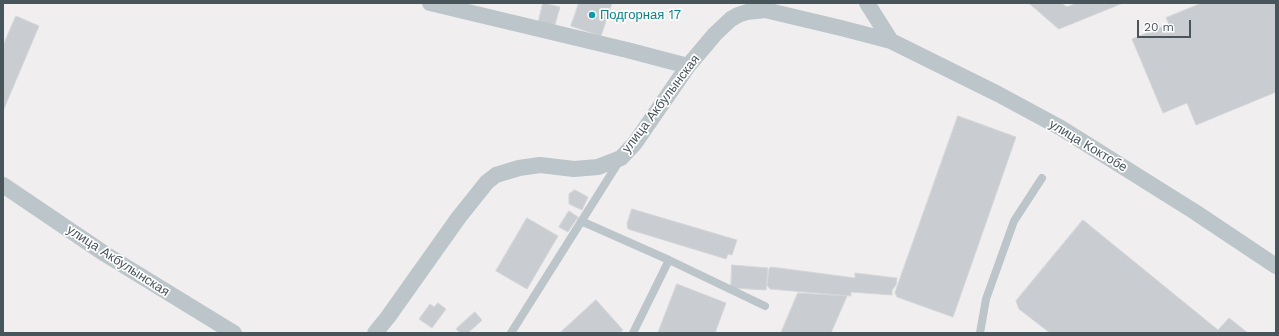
<!DOCTYPE html>
<html>
<head>
<meta charset="utf-8">
<style>
	body { margin:0 }
	#map { position:relative; width:1279px; height:336px; overflow:hidden; background:#f1eeef; font-family:"Work Sans",sans-serif }
	canvas { display:block }
	.frame { position:absolute; inset:0; border:4px solid #48555a; pointer-events:none }
	.scale { position:absolute; left:1137px; top:20px; width:54px; height:18px; box-sizing:border-box; border:2px solid #48555a; border-top:0; padding-left:5px; font-size:12px; line-height:14px; white-space:nowrap; color:#48555a; -webkit-text-stroke:3px #fff; paint-order:stroke }
</style>
</head>
<body>
<div id="map">
<canvas width="1279" height="336"></canvas>
<div class="frame"></div>
<div class="scale">20 m</div>
</div>
<script>
const ctx = document.querySelector('canvas').getContext('2d');
ctx.lineJoin = 'round';
function fill(path, color) { ctx.fillStyle = color; ctx.fill(path, 'evenodd'); }
function trace(path, color, width, dash) { ctx.strokeStyle = color; ctx.lineWidth = width; ctx.lineCap = dash ? 'butt' : 'round'; ctx.setLineDash(dash || []); ctx.stroke(path); }
function write(font, color, halo, rows, align = 'center') {
  ctx.font = font + ' "Work Sans",sans-serif'; ctx.lineWidth = 3.5; ctx.setLineDash([]); ctx.textBaseline = 'middle'; ctx.strokeStyle = halo; ctx.fillStyle = color; for (const [text, x, y, turn = 0] of rows) {
    ctx.save(); ctx.translate(x, y); ctx.rotate((+turn || 0) * Math.PI / 180); ctx.textAlign = isNaN(turn) ? turn : align; if (halo) ctx.strokeText(text, 0, 0); ctx.fillText(text, 0, 0); ctx.restore();
  }
}
const building = new Path2D(`
	M543 3 560 7 554 28 538 24Z
	M579 3H612L601 36 571 26Z
	M1029 3H1061L1067 7 1077 3H1123L1059 29Z
	M1202 3H1276V92L1196 125 1187 103 1163 113 1132 39 1169 24 1166 18Z
	M16 16 39 26 3 111V46Z
	M958 116 1016 137 953 317 897 297 895 293Z
	M575 190 588 197 582 210 569 204V194Z
	M632 209 737 240 732 255 728 254 726 259 628 229 627 224Z
	M569 211 578 217 568 232 559 227Z
	M527 218 558 236 527 289 496 271Z
	M1083 220 1218 330 1229 318 1248 333H1050L1019 309 1016 301Z
	M732 265 768 268 766 290 733 288 731 286Z
	M771 267 855 278V273L897 278 896 285 892 290V295L851 292V296L770 289 767 285 769 269Z
	M677 284 726 303 715 333H658Z
	M798 293 847 296 831 333H781Z
	M596 300 623 330 619 333H560Z
	M438 303 446 309 432 328 419 319 430 304 434 307Z
	M475 312 482 320 468 333H460L456 329Z`);
fill(building, '#c9ccd0');
trace(building, '#d3d6d9', 1);
trace(new Path2D(`
	M581 221 669 260 765 306
	M511 333 620 160
	M633 333 669 260
	M980 333 986 299 1014 221 1042 178`), '#bbc5ca', 8);
trace(new Path2D(`
	M430 3 627 50 688 66
	M867 3 891 41
	M3 185 105 254 234 333
	M375 333 388 317 459 217 487 182 496 175 519 168 540 165 574 169 598 167 621 158 635 143 688 66 715 34 731 19 738 15 747 12 765 10 841 28 891 41 998 94 1061 128 1195 212 1276 266`), '#bbc5ca', 16);
for (const [x, y, r, color] of [
	[592,15,4,"#0f9aa8"]
]) { const dot = new Path2D(); dot.arc(x, y, r, 0, 2 * Math.PI); ctx.fillStyle = color; ctx.fill(dot); trace(dot, '#fff', 1.5); }
write('13px', '#0d838f', '#fff', [
	["Подгорная 17",600,15]
], 'left');
write('13px', '#48555a', '#fff', [
	["улица Акбулынская",661,104,-53],
	["улица Коктобе",1088,146,31],
	["улица Акбулынская",118,261,33]
]);
</script>
</body>
</html>
